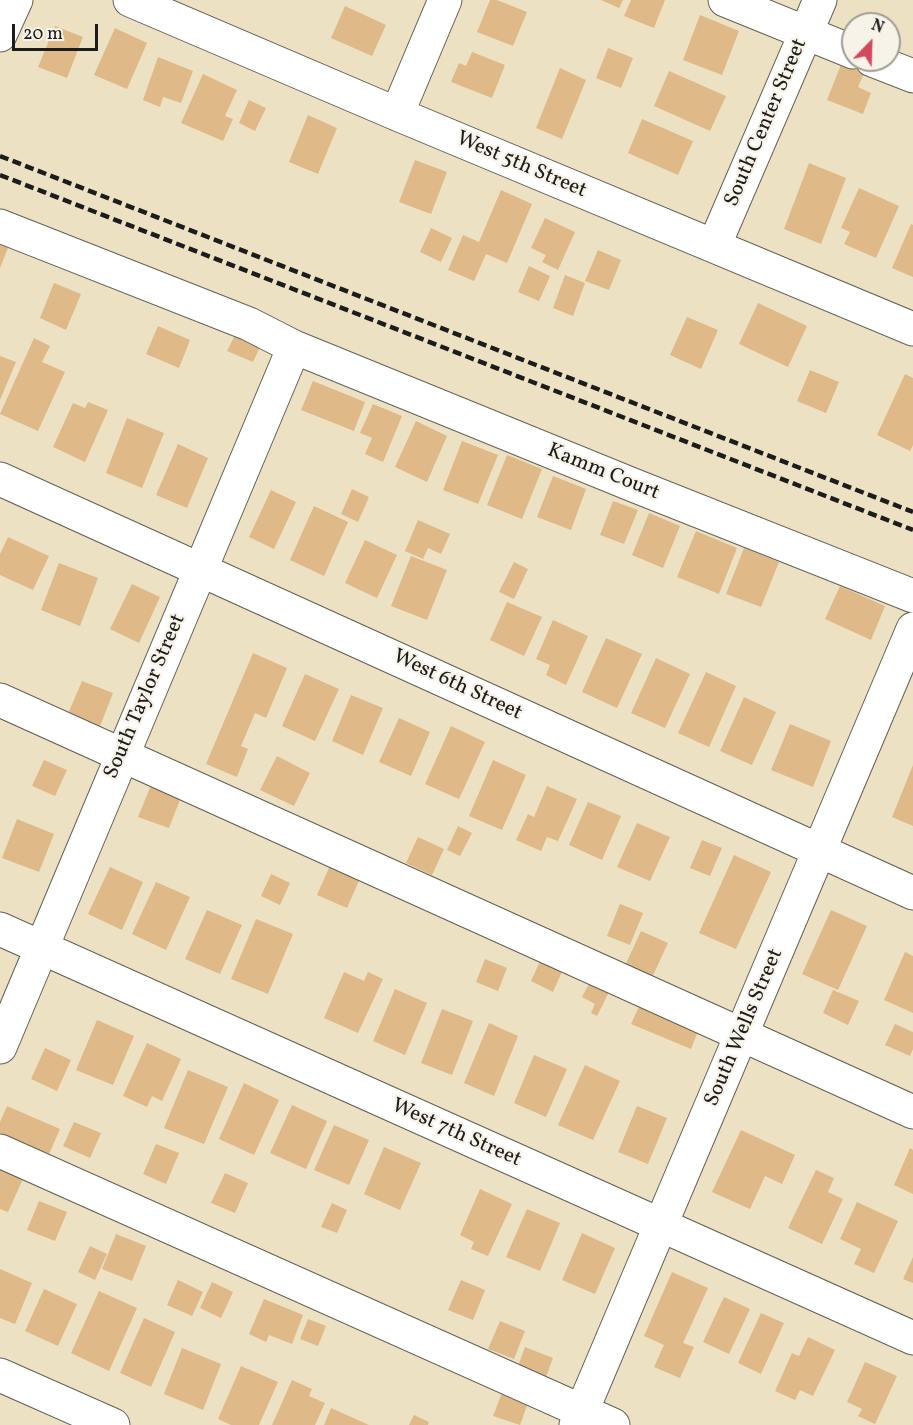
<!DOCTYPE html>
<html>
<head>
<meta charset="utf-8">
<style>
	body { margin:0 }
	#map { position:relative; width:913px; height:1425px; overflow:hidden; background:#ece2c3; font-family:Vollkorn,serif }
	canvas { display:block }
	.north { position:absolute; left:841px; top:12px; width:60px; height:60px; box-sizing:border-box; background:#f7f3e8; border:2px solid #9f9d96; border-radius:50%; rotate:23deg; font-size:16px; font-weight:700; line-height:24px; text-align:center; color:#1c1c1c }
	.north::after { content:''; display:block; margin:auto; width:21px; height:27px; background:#d1495b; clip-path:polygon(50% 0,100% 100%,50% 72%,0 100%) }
	.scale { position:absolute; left:12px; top:24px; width:86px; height:27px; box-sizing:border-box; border:3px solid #1c1c1c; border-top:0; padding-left:8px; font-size:18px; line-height:21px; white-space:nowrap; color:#1c1c1c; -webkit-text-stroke:4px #f7f3e8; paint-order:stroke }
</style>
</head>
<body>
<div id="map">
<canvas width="913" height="1425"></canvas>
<div class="north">N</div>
<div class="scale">20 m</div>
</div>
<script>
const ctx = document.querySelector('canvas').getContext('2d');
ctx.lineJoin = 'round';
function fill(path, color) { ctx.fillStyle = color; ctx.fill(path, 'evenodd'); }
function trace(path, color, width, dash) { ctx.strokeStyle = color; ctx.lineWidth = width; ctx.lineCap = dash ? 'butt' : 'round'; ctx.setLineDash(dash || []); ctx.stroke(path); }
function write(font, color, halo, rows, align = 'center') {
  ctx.font = font + ' Vollkorn,serif'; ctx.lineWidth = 4.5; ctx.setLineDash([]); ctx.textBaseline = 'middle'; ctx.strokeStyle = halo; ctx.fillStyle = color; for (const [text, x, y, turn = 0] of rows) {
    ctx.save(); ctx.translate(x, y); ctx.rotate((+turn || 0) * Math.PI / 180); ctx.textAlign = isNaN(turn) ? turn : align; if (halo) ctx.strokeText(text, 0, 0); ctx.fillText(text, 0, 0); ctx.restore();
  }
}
fill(new Path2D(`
	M490 0H497L527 12 513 46 477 32Z
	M601 0H623L619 8Z
	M631 0H665L654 28 624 16Z
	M345 6 386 25 372 56 331 38Z
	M700 15 739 31 722 75 683 60Z
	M55 26 83 37 67 78 38 67Z
	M115 28 147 43 127 89 94 75Z
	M608 48 633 58 621 88 596 78Z
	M472 52 505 65 492 98 451 82 459 63 466 66Z
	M158 57 193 71 181 103 163 97 160 107 143 100Z
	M842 62 865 71 858 87 871 93 863 114 827 100Z
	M560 68 586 80 562 139 536 128Z
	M669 71 726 96 710 131 654 106Z
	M203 74 237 90 225 116 233 119 223 141 181 123Z
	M249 100 266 108 255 131 239 123Z
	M308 115 337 128 318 174 289 162Z
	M642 119 693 141 678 175 628 153Z
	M415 160 447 172 431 214 399 202Z
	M809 163 846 178 821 244 784 229Z
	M859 188 899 206 876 258 844 244 850 232 841 228Z
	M501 190 532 204 507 263 486 254 474 281 448 270 463 235 479 242Z
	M545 218 575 232 558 270 542 262 546 255 531 248Z
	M911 224 913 225V277L892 268Z
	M431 228 452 238 441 262 420 252Z
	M0 239 10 243 0 268Z
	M598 250 621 260 609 290 585 281Z
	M529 266 550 276 539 301 518 292Z
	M565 275 585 283 573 316 553 308Z
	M54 283 81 294 66 330 40 318Z
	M758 303 807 326 788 367 739 344Z
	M687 317 718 330 701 369 670 355Z
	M158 326 190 340 179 368 146 354Z
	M235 335 260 347 253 362 227 351Z
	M34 338 50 346 42 362 65 372 38 431 0 414Z
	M0 356 16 362 0 400Z
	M810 370 839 382 826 413 797 401Z
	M905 374 913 378V445L910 451 877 435Z
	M313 381 365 402 354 431 301 410Z
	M88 402 108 410 85 462 53 447 73 403 85 408Z
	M373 404 402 416 383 462 365 454 372 438 360 433Z
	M127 418 164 433 142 488 106 473Z
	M416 421 447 436 427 482 395 467Z
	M462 441 498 455 478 504 443 490Z
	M178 444 208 458 187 508 156 495Z
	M507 455 542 469 522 519 487 505Z
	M553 476 586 489 571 530 537 517Z
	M352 489 369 497 358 522 341 514Z
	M271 490 296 502 274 549 249 537Z
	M613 501 638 510 624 544 600 535Z
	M314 506 348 522 324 576 290 560Z
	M649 513 680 526 663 568 632 555Z
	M418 520 450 534 441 554 428 548 423 559 405 551Z
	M696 531 737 548 719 594 677 577Z
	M8 537 49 556 33 590 0 575V554Z
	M365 540 397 555 377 598 345 583Z
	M744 548 779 562 761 607 726 594Z
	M411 556 447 570 427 620 391 606Z
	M514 562 528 569 514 599 499 592Z
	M59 563 98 578 80 626 41 610Z
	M132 584 160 597 139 643 110 629Z
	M840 586 885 606 871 640 825 619Z
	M507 602 542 617 524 656 490 640Z
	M553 620 588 636 566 685 546 675 550 665 536 659Z
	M606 638 642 654 617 708 582 692Z
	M253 653 287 668 266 718 255 713 241 746 248 749 237 777 206 764Z
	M656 658 690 674 665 728 631 713Z
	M706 672 736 686 709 747 678 733Z
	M305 674 339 689 315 741 282 726Z
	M82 681 113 693 99 729 67 716Z
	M351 695 383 708 363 755 332 741Z
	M744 697 776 712 752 765 720 751Z
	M399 718 430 732 411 776 379 762Z
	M790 724 831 741 813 787 771 770Z
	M451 726 485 742 459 799 425 784Z
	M277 756 310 773 294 806 260 790Z
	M44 760 67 770 55 796 32 786Z
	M493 760 526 775 502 830 469 816Z
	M913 765V826L892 817Z
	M151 785 181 797 169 828 138 817Z
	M547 786 577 799 558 841 547 837 541 851 516 840 528 814 534 817Z
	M588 802 621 816 602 860 569 845Z
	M17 819 54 834 39 872 2 858Z
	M637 823 670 837 650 881 617 867Z
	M458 826 472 833 460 856 447 850Z
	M418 837 444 849 432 875 406 863Z
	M702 840 722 848 710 876 690 868Z
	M734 855 771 872 736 949 699 933Z
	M332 861 362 874 347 908 317 895Z
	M110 867 143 882 122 930 88 914Z
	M271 874 290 883 280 905 261 896Z
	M156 882 190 897 166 950 132 934Z
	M620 904 643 913 630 945 607 936Z
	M207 910 242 925 220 974 185 959Z
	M831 910 867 926 838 990 802 974Z
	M256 919 293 934 268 994 231 979Z
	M641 931 668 943 650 982 623 970Z
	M905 952 913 956V1013L884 1000Z
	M542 957 564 967 553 992 531 981Z
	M485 959 507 968 498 991 476 982Z
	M344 972 364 981 368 972 383 979 358 1033 324 1018Z
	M591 980 610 990 597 1016 591 1013 595 1004 582 997Z
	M395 989 427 1003 405 1055 373 1041Z
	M833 990 859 1001 848 1025 823 1013Z
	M641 1002 700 1026 691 1049 631 1024Z
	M442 1009 473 1021 452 1075 421 1063Z
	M97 1020 134 1036 113 1085 76 1070Z
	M489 1023 518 1036 494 1096 464 1083Z
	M895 1024 913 1032V1049L910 1056 885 1045Z
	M147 1043 181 1059 162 1101 152 1096 147 1107 123 1096Z
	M45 1048 71 1060 57 1091 31 1079Z
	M534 1055 567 1069 546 1117 514 1103Z
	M585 1065 620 1081 593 1140 558 1125Z
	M188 1070 228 1087 204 1144 164 1128Z
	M244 1083 279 1100 254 1155 219 1139Z
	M292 1105 327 1121 306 1169 270 1153Z
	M7 1106 60 1129 49 1154 0 1133V1122Z
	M637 1106 667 1118 648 1164 618 1152Z
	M74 1122 101 1133 90 1158 63 1146Z
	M334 1125 369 1140 349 1185 314 1170Z
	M741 1130 795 1155 782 1184 765 1176 750 1209 712 1192Z
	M156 1144 179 1153 166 1184 143 1174Z
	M384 1147 421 1163 400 1210 364 1194Z
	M910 1148 913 1150V1194L894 1185Z
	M0 1157 27 1170 8 1212 0 1209Z
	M816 1170 834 1178 828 1192 843 1199 822 1244 788 1228Z
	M225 1173 248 1183 235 1213 211 1203Z
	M480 1189 512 1204 488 1256 471 1249 474 1242 460 1235Z
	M39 1201 67 1212 55 1241 27 1230Z
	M857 1202 898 1221 874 1273 854 1264 861 1249 840 1239Z
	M332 1203 347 1210 337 1233 321 1227Z
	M527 1209 560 1223 540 1271 506 1257Z
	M582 1233 615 1248 595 1294 562 1280Z
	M116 1234 146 1246 132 1281 102 1269Z
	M90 1246 107 1254 95 1280 78 1272Z
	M913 1257V1283L903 1279Z
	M0 1269 32 1283 15 1324 0 1318Z
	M672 1272 708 1288 683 1343 694 1347 680 1378 654 1367 664 1345 644 1336Z
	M178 1280 203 1292 192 1316 167 1305Z
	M461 1280 485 1290 473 1320 448 1310Z
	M212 1282 233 1292 221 1318 200 1308Z
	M44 1289 77 1304 58 1346 25 1331Z
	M99 1291 137 1308 109 1371 71 1353Z
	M724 1297 750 1309 729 1354 703 1342Z
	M264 1299 303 1315 292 1344 269 1335 266 1342 249 1334Z
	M761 1313 784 1323 761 1374 738 1363Z
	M144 1318 175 1332 151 1387 120 1373Z
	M308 1319 326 1326 318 1346 300 1339Z
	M500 1321 525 1331 514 1359 488 1349Z
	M808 1337 835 1350 813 1396 800 1390 795 1400 775 1391 792 1353 799 1356Z
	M525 1347 553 1358 546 1377 518 1366Z
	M182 1348 221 1364 203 1410 164 1394Z
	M865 1362 897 1376 875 1424 858 1416 862 1409 847 1402Z
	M241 1366 278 1382 259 1425H231L218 1419Z
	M292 1380 312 1389 309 1396 325 1403 315 1425H272Z
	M503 1390 529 1400 520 1425 493 1416Z
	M331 1408 369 1425H324Z
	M414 1415 429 1422 428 1425H409Z`), '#dfb987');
const minor = new Path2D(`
	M130 0 397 114 913 329
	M725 0 853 52
	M0 35 16 0
	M872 60 913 76
	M397 114 445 0
	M0 226 249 324 294 347 633 485 913 596
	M714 246 820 0
	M0 479 913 893
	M0 700 913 1112
	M0 929 913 1338
	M0 1047 294 347
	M0 1151 613 1425
	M0 1375 113 1425
	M576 1425 913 629`);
trace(minor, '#656156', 35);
trace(minor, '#fff', 33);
trace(new Path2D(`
	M0 156 913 512
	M0 175 913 530`), '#1c1c1c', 4.5, [9, 4.5]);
write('21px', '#1c1c1c', '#f7f3e8', [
	["South Center Street",767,123,-67],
	["West 5th Street",521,166,23],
	["Kamm Court",603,473,22],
	["West 6th Street",457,686,25],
	["South Taylor Street",146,697,-67],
	["South Wells Street",745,1028,-67],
	["West 7th Street",456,1134,24]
]);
</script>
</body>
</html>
